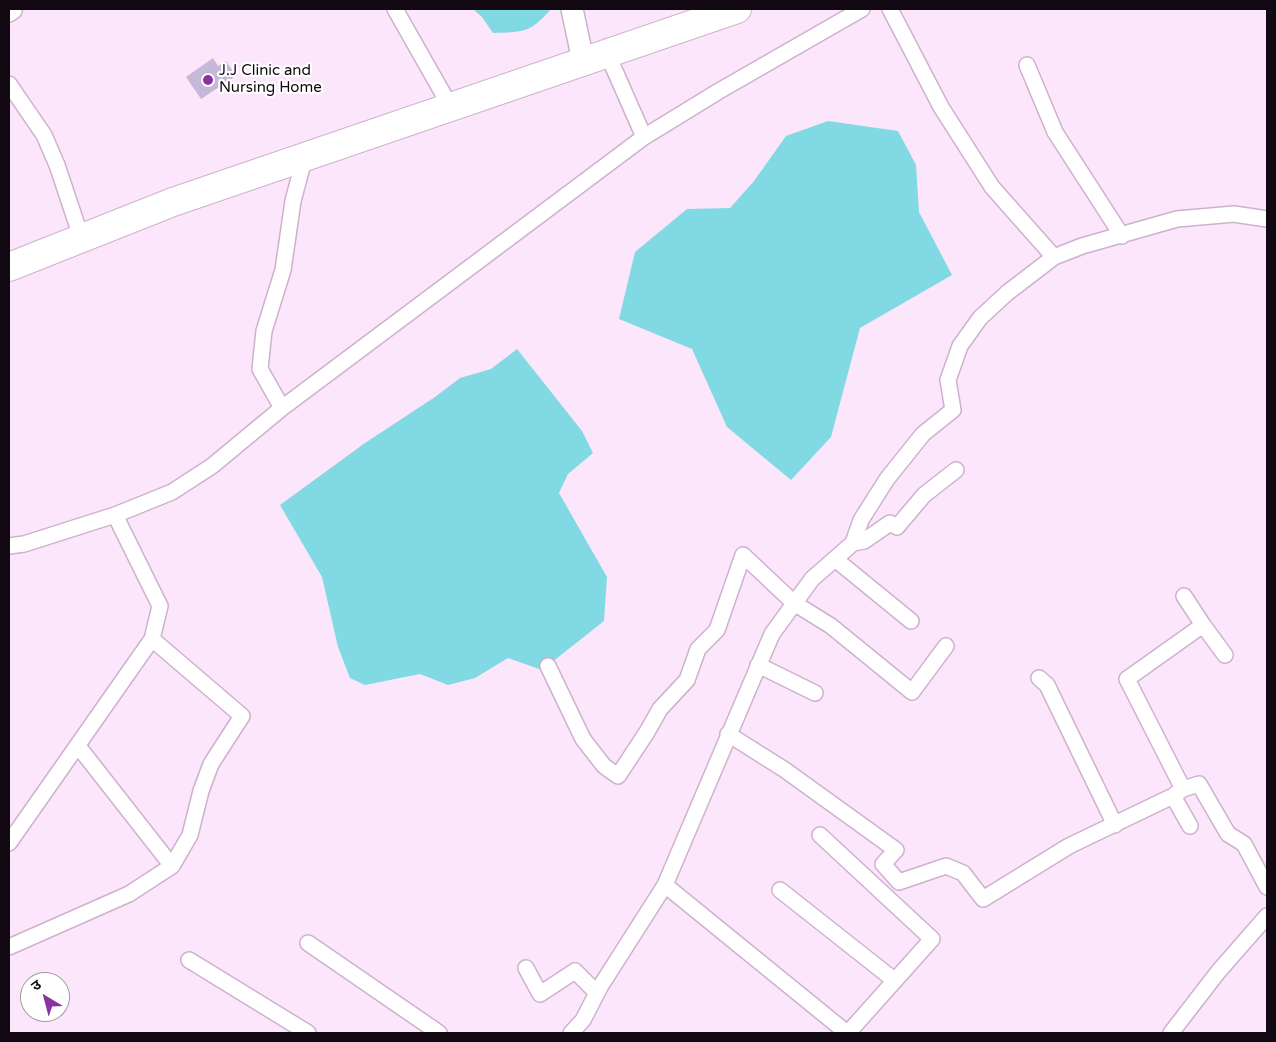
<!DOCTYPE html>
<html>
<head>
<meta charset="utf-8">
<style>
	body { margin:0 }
	#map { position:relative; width:1276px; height:1042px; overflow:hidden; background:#fce6fc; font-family:"Varela Round","Noto Sans Devanagari",sans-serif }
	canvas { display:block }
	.frame { position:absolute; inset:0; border:10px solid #110811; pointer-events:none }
	.north { position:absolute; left:20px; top:972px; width:50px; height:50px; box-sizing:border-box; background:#fff; border:1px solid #a09ca0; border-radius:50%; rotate:323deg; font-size:14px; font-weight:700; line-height:20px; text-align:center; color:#110811 }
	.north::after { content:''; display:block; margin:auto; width:18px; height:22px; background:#8a329f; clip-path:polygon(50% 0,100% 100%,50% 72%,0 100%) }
</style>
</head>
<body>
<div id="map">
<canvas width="1276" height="1042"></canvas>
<div class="frame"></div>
<div class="north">उ</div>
</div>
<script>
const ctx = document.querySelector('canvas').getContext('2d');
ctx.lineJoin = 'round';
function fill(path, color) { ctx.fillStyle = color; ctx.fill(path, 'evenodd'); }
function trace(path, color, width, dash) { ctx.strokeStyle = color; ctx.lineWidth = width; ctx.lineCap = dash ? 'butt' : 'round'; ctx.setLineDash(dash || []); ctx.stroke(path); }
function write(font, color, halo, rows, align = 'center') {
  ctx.font = font + ' "Varela Round",sans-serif'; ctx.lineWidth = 4.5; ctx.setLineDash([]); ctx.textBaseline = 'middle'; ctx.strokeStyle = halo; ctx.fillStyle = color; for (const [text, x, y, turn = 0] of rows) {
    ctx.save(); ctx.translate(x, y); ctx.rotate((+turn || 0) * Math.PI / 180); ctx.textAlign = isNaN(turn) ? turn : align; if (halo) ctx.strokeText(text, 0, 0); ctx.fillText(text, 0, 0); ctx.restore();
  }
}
fill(new Path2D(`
	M473 9H551C530 33 524 32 493 33L482 17Z
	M828 121 898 131 916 165 919 212 952 275 860 328 831 437 791 480 727 427 692 349 619 319 635 252 687 209 730 208 754 181 786 136Z
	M517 349 582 431 593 453 568 474 559 493 607 577 604 621 542 670 508 658 475 678 448 685 420 674 365 685 350 678 338 647 322 577 280 505 365 443 435 397 460 378 491 369Z`), '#81d9e4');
fill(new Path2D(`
	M213 58 218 66 226 61 236 76 201 99 186 77Z`), '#c6b8d8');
const street = new Path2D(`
	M395 9 446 99
	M890 9 941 107 992 187 1054 257 1082 246 1177 219 1234 214 1267 219
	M9 14 14 11
	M1027 65 1055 132 1122 236
	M9 84 44 135 57 165 78 228
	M644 137 719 91 862 9
	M282 408 260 369 264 331 283 270 293 201 305 156
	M853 543 864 541 890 523 897 527 924 495 956 470
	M9 546 24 544 115 515 172 492 212 466 282 408 644 137 607 53V47
	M835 559 911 621
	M1184 596 1203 625
	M758 665 815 693
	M548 666 583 739 604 766 618 776 647 732 660 709 687 680 698 649 717 630 743 555 794 603 831 626 912 692 946 646
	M1039 678 1047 685 1115 825
	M728 734 785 770 896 850 883 864 899 882 946 866 963 873 983 899 1069 846 1173 796 1183 789 1199 784 1228 834 1244 844 1267 887
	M78 746 172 866
	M1183 789 1127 679 1203 625 1225 655
	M1173 796 1190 826
	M820 835 932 939 848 1033
	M9 843 152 639 160 606 115 515
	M665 885 772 634 812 579 853 543 861 520 887 479 923 434 953 410 948 380 960 346 980 318 1007 293 1054 257
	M780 890 894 980
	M308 943 439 1033
	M9 947 129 894 172 866 190 835 201 791 211 764 242 716 152 639
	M189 960 308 1033
	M526 968 540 994 575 971 597 993
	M571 1033 583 1020 600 987 665 885 847 1033
	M1171 1033 1218 972 1267 916`);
const secondary = new Path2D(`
	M572 9 581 51`);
const highway = new Path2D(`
	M9 267 173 202 737 9`);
trace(street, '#cdb2cd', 18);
trace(secondary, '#cdb2cd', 24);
trace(highway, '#cdb2cd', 30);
trace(street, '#fff', 15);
trace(secondary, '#fff', 21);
trace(highway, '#fff', 28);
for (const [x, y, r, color] of [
	[208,80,6,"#8a329f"]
]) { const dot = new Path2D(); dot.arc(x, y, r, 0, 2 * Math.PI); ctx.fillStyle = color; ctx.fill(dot); trace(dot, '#fff', 2); }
write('15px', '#110811', '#fff', [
	["J.J Clinic and",219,71],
	["Nursing Home",219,88]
], 'left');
</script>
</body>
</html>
